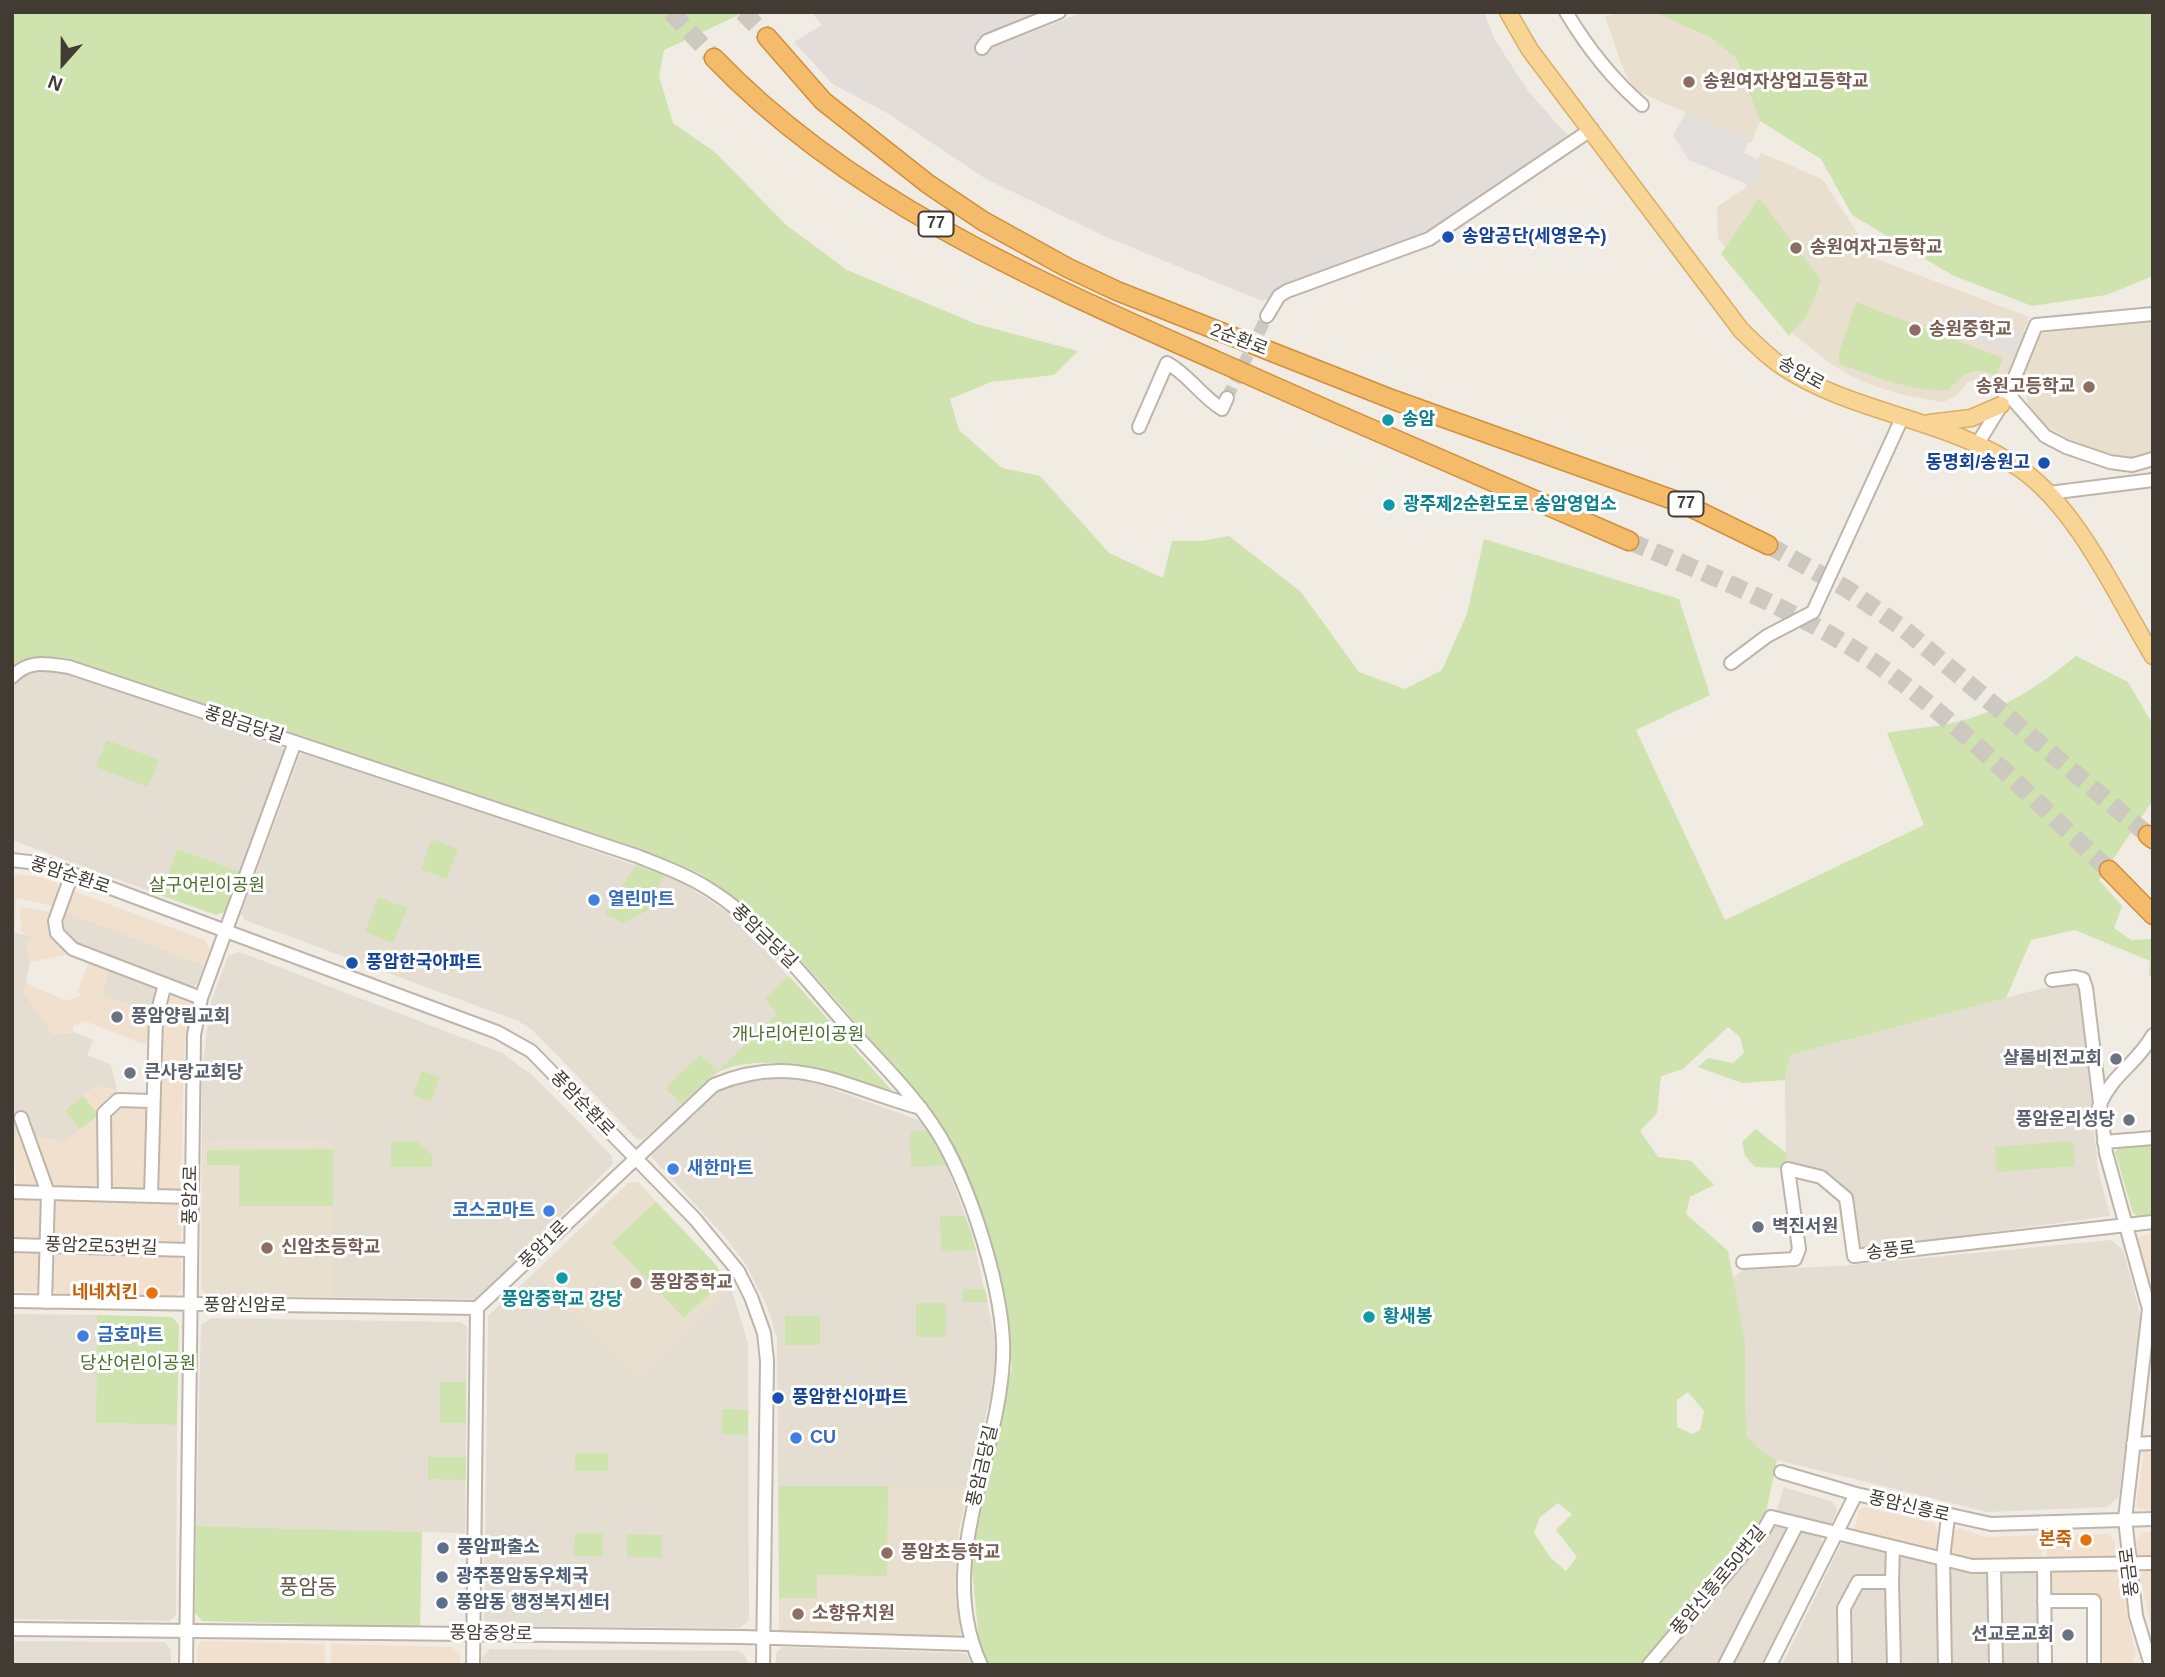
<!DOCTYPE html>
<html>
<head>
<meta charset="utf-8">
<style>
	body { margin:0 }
	#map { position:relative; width:2165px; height:1677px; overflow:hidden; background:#f0ebe3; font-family:Helvetica,sans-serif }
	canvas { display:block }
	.frame { position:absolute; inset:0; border:14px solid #423b34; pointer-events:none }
	.north { position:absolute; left:28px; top:28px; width:70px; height:70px; -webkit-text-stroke:5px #fff; paint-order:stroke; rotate:201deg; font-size:19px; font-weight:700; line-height:28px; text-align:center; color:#423b34 }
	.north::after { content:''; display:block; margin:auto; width:24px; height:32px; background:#423b34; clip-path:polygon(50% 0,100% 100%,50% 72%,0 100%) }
</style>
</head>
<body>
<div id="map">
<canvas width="2165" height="1677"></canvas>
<div class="frame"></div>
<div class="north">N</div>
</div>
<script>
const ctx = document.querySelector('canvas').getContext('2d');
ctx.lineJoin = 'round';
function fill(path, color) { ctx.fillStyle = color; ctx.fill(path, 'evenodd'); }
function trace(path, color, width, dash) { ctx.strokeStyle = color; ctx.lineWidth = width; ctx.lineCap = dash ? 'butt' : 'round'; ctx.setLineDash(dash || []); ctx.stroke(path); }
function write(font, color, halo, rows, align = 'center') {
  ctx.font = font + ' Helvetica,"Noto Sans KR",sans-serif'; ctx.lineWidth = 6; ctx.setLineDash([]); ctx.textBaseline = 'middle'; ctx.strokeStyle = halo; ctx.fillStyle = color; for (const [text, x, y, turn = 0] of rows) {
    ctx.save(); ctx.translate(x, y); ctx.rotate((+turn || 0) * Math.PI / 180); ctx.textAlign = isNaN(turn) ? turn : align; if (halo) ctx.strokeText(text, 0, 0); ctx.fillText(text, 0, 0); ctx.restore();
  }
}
fill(new Path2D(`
	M31 670H53L79 678 282 746 285 753 242 872 177 849 160 895 12 840V687Z
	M307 751 680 881 727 912 754 937 800 990 718 1072 643 1140 637 1139 560 1058 531 1029 518 1021 245 920 241 913 300 755Z
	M63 911 204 965 197 984 189 989 75 945 63 930Z
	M12 932 34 937 26 946 30 962 24 993 53 1034 73 1032 93 1040 87 1055 111 1065 117 1091 98 1084 83 1096 99 1115 65 1142 32 1135 12 1136Z
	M240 952 502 1053 532 1075 560 1103 612 1156 613 1164 477 1299 333 1297V1141L202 1142V1070L211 1001 228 956Z
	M110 969 154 987 158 994 152 1014 101 994Z
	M2070 981 2079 982 2098 1170 2110 1216 1856 1250 1848 1195 1822 1174 1786 1163 1785 1080 1790 1055Z
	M783 1076 802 1078 921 1121 943 1156 972 1234 994 1334 996 1356 991 1393 969 1486H778L777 1338 767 1306 745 1263 725 1237 648 1153 698 1104 718 1090 756 1077Z
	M2111 1240 2123 1250 2141 1317 2119 1497 2107 1507 1988 1512 1777 1460 1764 1453 1746 1435 1745 1341 1733 1278 1743 1270 1840 1266Z
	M534 1273 638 1379 731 1288 748 1343 749 1620 740 1628 491 1626 484 1620 488 1316Z
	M12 1314 97 1315 96 1423 177 1425 176 1615 169 1621 12 1619Z
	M211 1318 461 1322 467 1327 465 1533 196 1526 201 1325Z
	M1784 1487 1833 1502 1837 1510 1832 1524 1825 1527 1776 1512Z
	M1773 1526 1784 1528 1786 1535 1721 1665H1656Z
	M1802 1531 1821 1538 1823 1544 1761 1665H1730L1795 1534Z
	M1845 1542 1882 1548 1888 1552 1889 1573 1884 1578H1854L1840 1665H1782L1841 1544Z
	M1903 1554 1932 1561 1938 1566 1940 1659 1936 1665 1899 1662 1898 1559Z
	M1954 1569 1984 1571 1990 1577 1989 1660 1984 1664 1953 1665 1950 1662V1573Z
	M2034 1572 2040 1578V1658L2035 1665 2003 1664 1999 1661 2000 1579 2003 1573Z
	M1883 1587 1890 1593 1889 1663 1850 1665 1848 1610 1859 1588Z
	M12 1641 165 1642 171 1650V1665H12Z
	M782 1647 959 1653 966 1654 972 1665H776V1653Z
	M490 1649 739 1651 745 1655 749 1665H482V1658Z`), '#e4ddd2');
fill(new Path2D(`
	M12 874 42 877 57 883 60 891 53 906 16 898 15 932H12Z
	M76 892 205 940 210 949 204 965 63 911 69 895Z
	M20 907 51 912 52 924 67 951 65 955 30 962 26 946 33 937 21 932Z
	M89 961 110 969 101 994 152 1014 148 1042 143 1044 85 1021 73 1026V1032L53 1034 24 993 26 983 66 1001 80 996 78 991Z
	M172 992 189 999 193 1007 184 1047 181 1188 176 1193 158 1189 160 1044 164 1007 167 995Z
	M98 1084 117 1091 118 1096 99 1115 101 1181 93 1189H54L49 1186 32 1135 66 1142 98 1115 83 1096Z
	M119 1104H141L148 1111 147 1187 142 1191 115 1190 109 1185V1113Z
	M22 1135 42 1184 38 1189 17 1188 12 1136Z
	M12 1199 41 1201V1236L38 1239 12 1238Z
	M61 1199 175 1203 182 1209 181 1240 176 1246 60 1243 54 1237V1206Z
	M2153 1234V1298L2136 1242 2140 1236Z
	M12 1251 34 1252 41 1257 40 1288 35 1292 12 1291Z
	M58 1253 175 1254 181 1260V1290L174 1297 57 1293 52 1288 53 1258Z
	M2153 1449V1510L2139 1509 2136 1506 2144 1450Z
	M1865 1507 1934 1523 1939 1533 1936 1550 1853 1533 1859 1510Z
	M1959 1528 1985 1537 2041 1535 2042 1561 1973 1562 1950 1553V1537Z
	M2153 1532V1560L2137 1558 2136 1542 2141 1533Z
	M2108 1534 2115 1541V1558L2047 1561V1536Z
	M2153 1569V1635L2140 1575 2145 1570Z
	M2114 1570 2119 1573 2136 1656 2131 1664 2100 1662 2098 1596 2050 1597V1577L2054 1571Z
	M202 1641 325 1644V1665H197V1647Z
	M331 1644 451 1647 460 1654V1665H331Z`), '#f2e0cf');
fill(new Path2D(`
	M811 12H1040L979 37 975 46 976 54 1084 12H1484L1494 38 1528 91 1568 136 1566 141 1425 237 1262 301 1104 236 986 179 887 113 833 84 794 42 822 25Z`), '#e2ddd8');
fill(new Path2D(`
	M1619 12H1654L1711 38 1736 58 1760 121 1751 143 1687 118 1689 114 1635 90 1624 71 1605 17Z
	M1761 153 1822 179 1874 258 2029 317 2003 386 1983 378 1969 381 1955 397 1943 402 1899 394 1863 382 1831 364 1779 323 1718 238 1717 207 1745 188Z
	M2153 320V453L2136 458 2119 456 2078 444 2047 426 2028 405 2023 370 2038 334Z
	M333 1141V1297L207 1296 201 1289 202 1142Z
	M638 1182 716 1265 731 1288 638 1379 534 1273 628 1183Z
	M816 1486H969L959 1531 955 1586 961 1634 952 1638 783 1633 779 1630V1598H817Z`), '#e9dfce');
fill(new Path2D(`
	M12 12H745L664 50 659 76 673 123 716 153 785 224 847 270 976 324 1078 351 1054 375 991 382 950 399 959 430 1002 468 1040 476 1109 553 1163 578 1172 541H1201L1229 536 1301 592 1359 672 1405 689 1442 670 1467 614 1484 539 1679 599 1710 695 1636 730 1725 920 1924 825 1887 733C1913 728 1942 727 1968 719 2009 706 2043 683 2076 656L2128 682 2153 725V800L2099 880 2122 906 2114 928 2131 940 2153 939V977L2149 976 2150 961 2075 930 2031 940 2006 998 1790 1055 1785 1080 1742 1083 1698 1067 1708 1058 1733 1063 1744 1053 1740 1037 1728 1027 1683 1069 1661 1076 1657 1113 1640 1131 1658 1157 1691 1161 1714 1185 1690 1197 1686 1214 1728 1251 1745 1341 1746 1435 1764 1453 1777 1460 1764 1522 1642 1665H988L979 1640 971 1559 1012 1367 1004 1301 981 1211 940 1125 919 1095 780 936 752 910 699 873 641 849 70 661C51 658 28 652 12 667ZM1688 1392 1704 1411 1700 1430 1692 1434 1677 1427V1400ZM1558 1503 1572 1514 1556 1530 1577 1557 1566 1571 1550 1557 1534 1533 1540 1517Z
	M1654 12H2153V276L2106 295 2032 306 1952 275 1852 215 1821 159 1760 121 1736 58 1711 38Z
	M1759 198 1821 280 1808 314 1789 336 1721 254Z
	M1856 302 2003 358 1996 375C1974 366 1964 373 1949 390 1910 392 1875 376 1839 364V352Z
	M107 740 159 760 148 787 96 767Z
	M432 839 458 849 447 879 421 869Z
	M177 849 242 872 227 911 216 915 160 895Z
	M636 865 664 875 648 910 623 923 605 914Z
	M378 897 407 908 393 943 365 932Z
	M789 976 893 1092 887 1094C839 1078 769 1048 718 1072 706 1078 693 1095 682 1104L665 1088 700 1055 718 1071 777 1013 765 999Z
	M422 1071 440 1077 431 1102 413 1095Z
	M83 1096 99 1115 81 1129 65 1111Z
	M1756 1129 1787 1154 1786 1163 1781 1168 1755 1167 1745 1156 1742 1142Z
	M910 1131H927L946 1165 911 1167Z
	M391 1141H417L432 1155V1167H391Z
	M2073 1141 2075 1166 1997 1172 1995 1147Z
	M2153 1145V1214L2138 1216 2133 1213 2115 1152 2119 1147Z
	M333 1149V1206H239V1165H207V1150Z
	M656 1202 716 1265 725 1279 684 1318 612 1243Z
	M940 1216H965L976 1250 941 1251Z
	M963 1289H985L988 1302H963Z
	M916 1303H946V1337H916Z
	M97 1315 172 1317 179 1325 177 1425 96 1423Z
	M785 1316H820V1345H785Z
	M440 1382H466V1423H440Z
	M722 1409 748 1410V1435L722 1434Z
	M575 1453H608V1471H575Z
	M428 1457H466V1480L428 1479Z
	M778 1486H888L887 1576 817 1575V1598H779Z
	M196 1526 422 1532 420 1627 202 1621 195 1613Z
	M575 1533H603V1556H574Z
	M627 1534 662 1535V1557H627Z`), '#cfe3ae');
fill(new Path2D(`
	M1686 113 1749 140 1744 153 1764 162 1754 187 1689 160 1673 135Z
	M1964 309 2025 332 2017 356 1967 338 1973 321 1961 317Z`), '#e1dedc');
trace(new Path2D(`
	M1227 398 1267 316`), '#cdc8c0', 12, [12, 6]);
trace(new Path2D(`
	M671 12 714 58
	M743 12 767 37
	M1629 541C1703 572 1777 602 1846 644 1938 700 2029 796 2109 870
	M1768 545 1847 589 1904 629 2148 835`), '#cdc8c0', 18, [18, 9]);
const minor = new Path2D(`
	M1566 12C1587 47 1612 79 1642 105
	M982 48 987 41 1059 12
	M1267 316 1279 296 1287 291 1429 239 1592 129
	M2008 394 2045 436 2066 447 2110 462 2132 465 2153 459
	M1139 427 1167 363C1188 374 1201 396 1222 409L1227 398
	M1978 443 2008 394 2036 325 2153 314
	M2049 493 2153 480
	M1731 663 1767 636 1813 612 1903 416
	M12 677C29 659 47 664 69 667L637 856C662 866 687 875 709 889 762 922 800 973 841 1019 872 1054 908 1088 934 1127 969 1179 1006 1296 1003 1359 998 1462 934 1564 981 1665
	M12 860 46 864 497 1032 531 1051 695 1219 738 1271 751 1297 764 1333 767 1361 763 1665
	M72 874 55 921 57 933 73 949 201 998
	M2052 980 2075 977 2083 979 2086 988 2106 1153 2149 1309 2125 1519 2136 1616 2151 1665
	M2099 1106C2113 1073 2136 1065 2153 1035
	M21 1118 48 1193 45 1302
	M2104 1142 2153 1138
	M12 1192 190 1197
	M105 1193 104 1113 118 1100 152 1101
	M151 1196 156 1018 165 984
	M12 1245 190 1250
	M1743 1262 1795 1259 1799 1249 1788 1169 1821 1177 1846 1198 1854 1256 2153 1222
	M12 1301 477 1308
	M2133 1444 2153 1443
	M1781 1472 1856 1494 1991 1524 2153 1519
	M2044 1566 2045 1665
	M1994 1567 1996 1665
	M1892 1582 1894 1665
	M2044 1601H2094V1665
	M12 1629 742 1637 970 1644
	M186 1665 194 1035 201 998 295 742
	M473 1665 477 1308 714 1085C796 1051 842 1087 921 1108
	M1649 1665 1765 1528 1771 1517 1972 1566 2153 1563
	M1725 1665 1797 1524
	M1770 1665 1856 1494
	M1845 1665 1844 1608 1858 1582H1892L1893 1547
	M1945 1665 1943 1558 1948 1517`);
const major = new Path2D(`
	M1508 12 1530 50 1741 330C1753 342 1766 355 1780 365 1853 415 1950 418 2022 470 2079 511 2117 597 2153 656
	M1929 423 1971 418 2001 405`);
const highway = new Path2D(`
	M767 37 823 101 928 184 983 221 1068 268 1117 291 1394 400 1682 503 1768 545
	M714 58C851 201 1039 282 1217 361 1354 422 1492 482 1629 541
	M2148 835 2153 839
	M2109 870 2153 915`);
trace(minor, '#beb5aa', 16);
trace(major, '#dbaf67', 19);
trace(highway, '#d28f3b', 21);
trace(minor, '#fff', 12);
trace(major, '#f8d495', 16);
trace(highway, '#f4bc6a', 18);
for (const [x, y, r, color] of [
	[1689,82,7,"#8d6e63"],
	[1448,237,7,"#1a4fb4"],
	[1796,248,7,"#8d6e63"],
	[1915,330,7,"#8d6e63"],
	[2089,387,7,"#8d6e63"],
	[1388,420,7,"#0f9aa8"],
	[2044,463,7,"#1a4fb4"],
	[1389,505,7,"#0f9aa8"],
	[594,900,7,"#3f7fe0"],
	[352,963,7,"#1a4fb4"],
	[117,1017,7,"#6b7280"],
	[2116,1059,7,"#6b7280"],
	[130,1073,7,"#6b7280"],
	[2129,1120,7,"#6b7280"],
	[673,1169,7,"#3f7fe0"],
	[549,1211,7,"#3f7fe0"],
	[1758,1227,7,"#6b7280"],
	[267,1248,7,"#8d6e63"],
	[562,1278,7,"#0f9aa8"],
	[636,1283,7,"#8d6e63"],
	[152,1293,7,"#e8710a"],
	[1369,1317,7,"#0f9aa8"],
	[83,1336,7,"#3f7fe0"],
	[778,1398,7,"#1a4fb4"],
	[796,1438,7,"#3f7fe0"],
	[2086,1540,7,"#e8710a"],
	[443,1548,7,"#5c6f8a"],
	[887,1553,7,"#8d6e63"],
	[442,1577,7,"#5c6f8a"],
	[442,1603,7,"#5c6f8a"],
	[798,1614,7,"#8d6e63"],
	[2068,1635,7,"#6b7280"]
]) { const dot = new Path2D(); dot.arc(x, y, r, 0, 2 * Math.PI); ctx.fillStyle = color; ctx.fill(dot); trace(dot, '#fff', 2.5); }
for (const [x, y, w] of [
	[936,224,35],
	[1686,504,35]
]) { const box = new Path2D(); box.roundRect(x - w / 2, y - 12.5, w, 25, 5); ctx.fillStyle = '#fff'; ctx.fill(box); trace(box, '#423b34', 2); }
write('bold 16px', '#423b34', null, [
	["77",936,224],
	["77",1686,504]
]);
write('bold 18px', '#785e54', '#fff', [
	["송원여자상업고등학교",1703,82],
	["송원여자고등학교",1810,248],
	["송원중학교",1929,330],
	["송원고등학교",2075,387,"right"],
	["신암초등학교",281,1248],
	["풍암중학교",650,1283],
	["풍암초등학교",901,1553],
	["소향유치원",812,1614]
], 'left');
write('bold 18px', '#164399', '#fff', [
	["송암공단(세영운수)",1462,237],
	["동명회/송원고",2030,463,"right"],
	["풍암한국아파트",366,963],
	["풍암한신아파트",792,1398]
], 'left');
write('18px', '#423b34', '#fff', [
	["2순환로",1239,340,21],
	["송암로",1801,374,29],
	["풍암금당길",244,725,18],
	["풍암순환로",70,876,18],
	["풍암금당길",764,937,44],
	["풍암순환로",582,1104,46],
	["풍암2로",191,1195,-89],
	["풍암1로",544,1245,-44],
	["풍암2로53번길",101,1247,2],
	["송풍로",1891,1251,-7],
	["풍암신암로",245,1306],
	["풍암금당길",983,1466,-77],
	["풍암신흥로",1909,1507,13],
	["풍금로",2130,1572,-97],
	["풍암신흥로50번길",1719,1581,-50],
	["풍암중앙로",491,1634,1]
]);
write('bold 18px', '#0d838f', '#fff', [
	["송암",1402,420],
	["광주제2순환도로 송암영업소",1403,505],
	["풍암중학교 강당",562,1300,"center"],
	["황새봉",1383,1317]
], 'left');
write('18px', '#4a6f2c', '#fff', [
	["살구어린이공원",207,886],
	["개나리어린이공원",798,1035],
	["당산어린이공원",138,1364]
]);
write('bold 18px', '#366cbe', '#fff', [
	["열린마트",608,900],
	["새한마트",687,1169],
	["코스코마트",535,1211,"right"],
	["금호마트",97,1336],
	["CU",810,1438]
], 'left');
write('bold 18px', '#5b616d', '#fff', [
	["풍암양림교회",131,1017],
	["샬롬비전교회",2102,1059,"right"],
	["큰사랑교회당",144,1073],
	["풍암운리성당",2115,1120,"right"],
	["벽진서원",1772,1227],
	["선교로교회",2054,1635,"right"]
], 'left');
write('bold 18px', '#c56008', '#fff', [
	["네네치킨",138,1293],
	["본죽",2072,1540]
], 'right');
write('bold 18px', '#4e5e75', '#fff', [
	["풍암파출소",457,1548],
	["광주풍암동우체국",456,1577],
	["풍암동 행정복지센터",456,1603]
], 'left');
write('21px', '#64584c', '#fff', [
	["풍암동",308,1588]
]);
</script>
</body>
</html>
